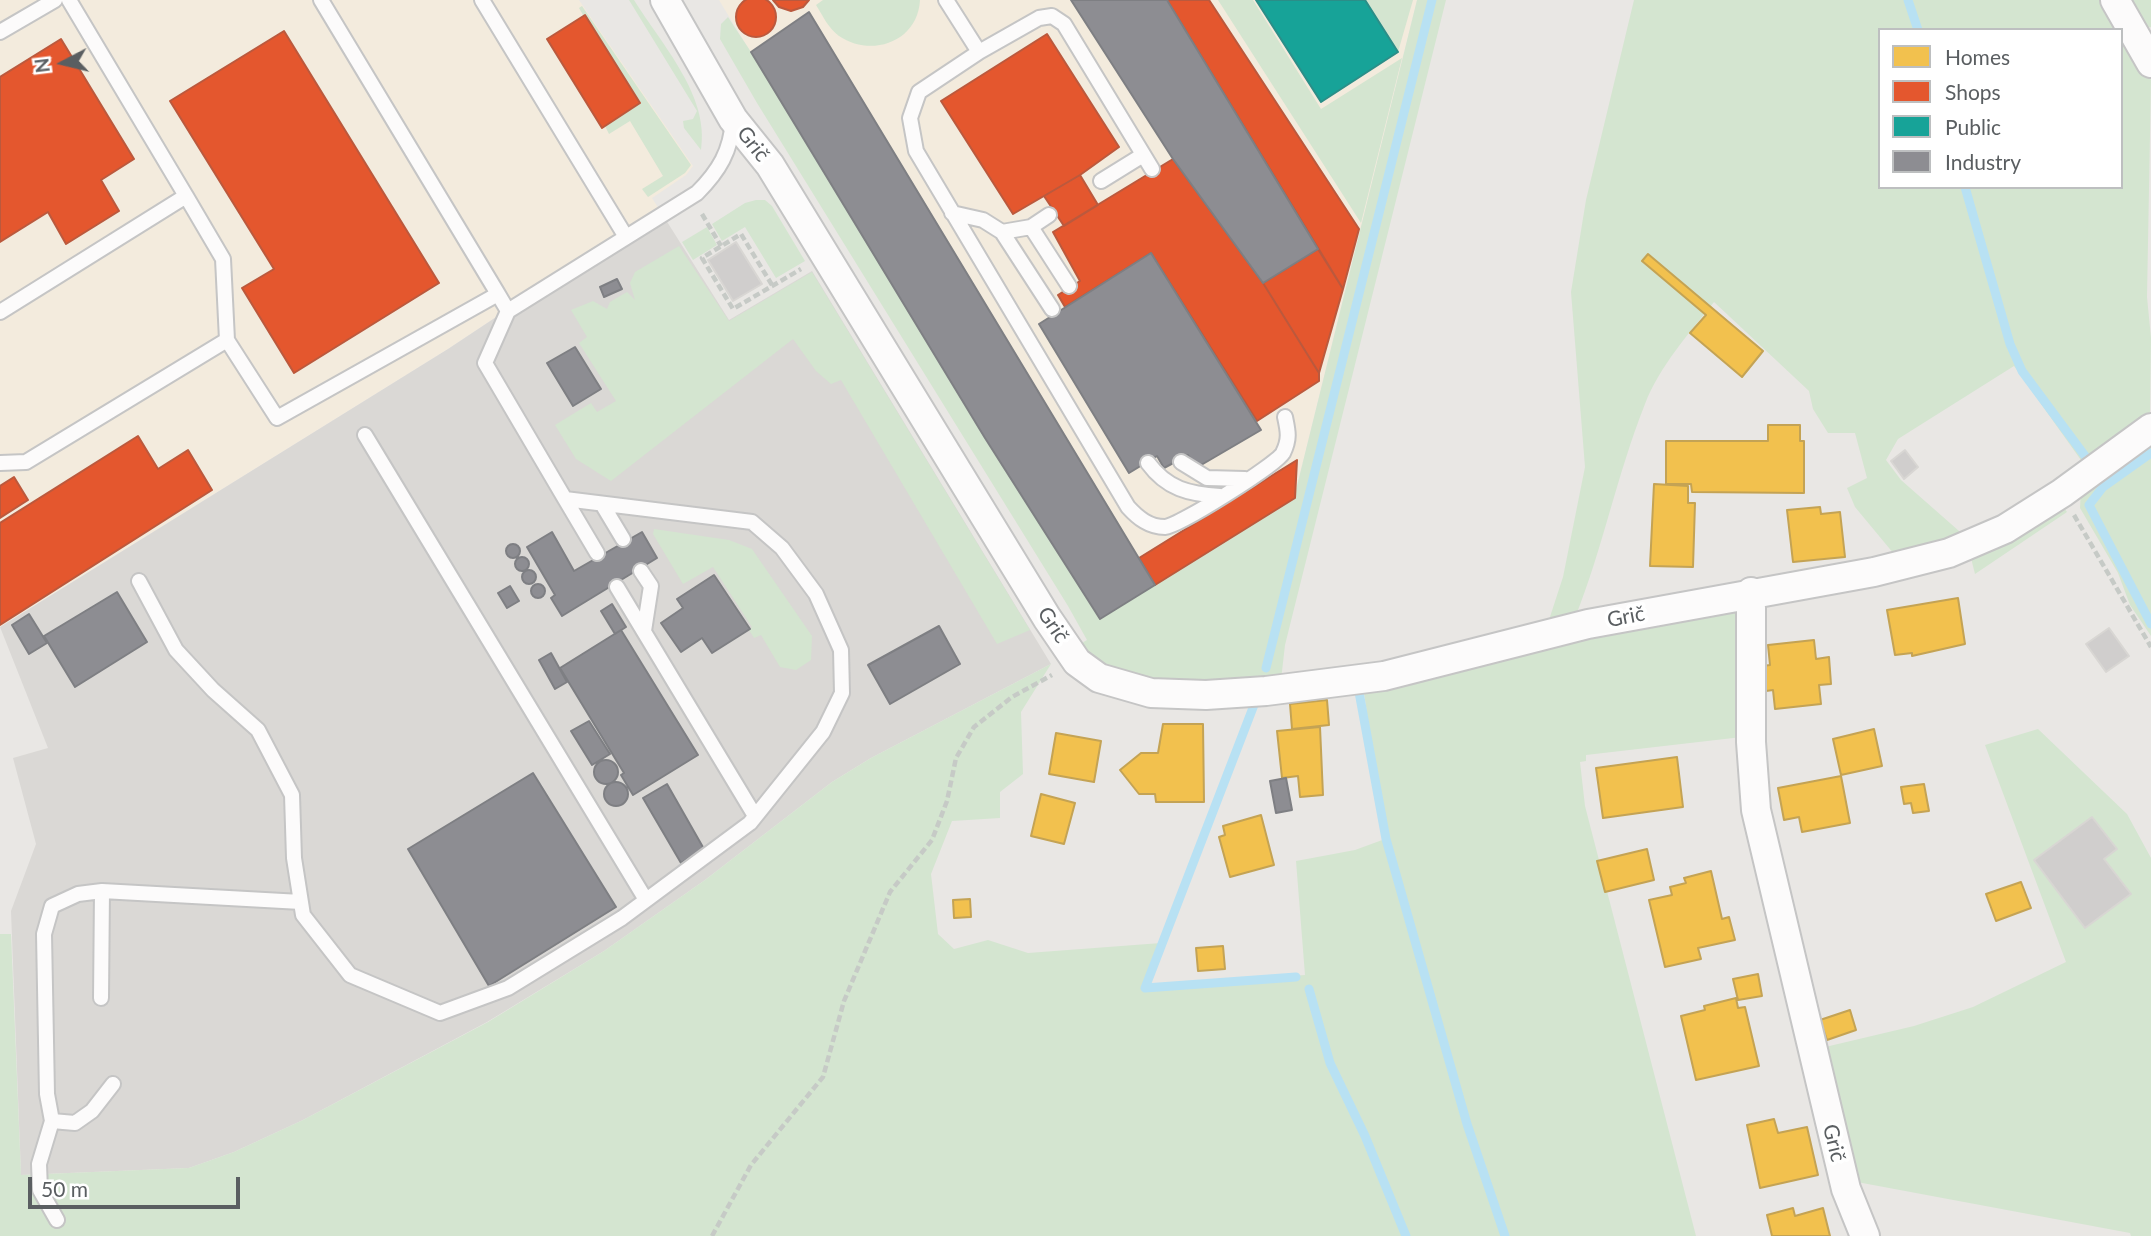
<!DOCTYPE html>
<html>
<head>
<meta charset="utf-8">
<style>
	body { margin:0 }
	#map { position:relative; width:2151px; height:1236px; overflow:hidden; background:#e9e7e4; font-family:Lato,sans-serif }
	canvas { display:block }
	.legend { position:absolute; left:1878px; top:28px; width:245px; height:161px; box-sizing:border-box; background:#fff; border:2px solid #bdbfc0; margin:0; padding:9px 12px; list-style:none; font-size:21px; color:#5a5e61 }
	.legend li { display:flex; align-items:center; gap:14px; height:35px }
	.legend b { width:35px; border:2px solid #bdbfc0 }
	.north { position:absolute; left:28px; top:28px; width:70px; height:70px; -webkit-text-stroke:5px #fff; paint-order:stroke; rotate:263deg; font-size:19px; font-weight:700; line-height:28px; text-align:center; color:#5a5e61 }
	.north::after { content:''; display:block; margin:auto; width:24px; height:32px; background:#5a5e61; clip-path:polygon(50% 0,100% 100%,50% 72%,0 100%) }
	.scale { position:absolute; left:28px; top:1177px; width:212px; height:32px; box-sizing:border-box; border:4px solid #5a5e61; border-top:0; padding-left:9px; font-size:21px; line-height:24px; white-space:nowrap; color:#5a5e61; -webkit-text-stroke:5px #fff; paint-order:stroke }
</style>
</head>
<body>
<div id="map">
<canvas width="2151" height="1236"></canvas>
<ul class="legend">
<li><b style="height:19px;background:#f2c14e"></b>Homes</li>
<li><b style="height:19px;background:#e4572e"></b>Shops</li>
<li><b style="height:19px;background:#17a398"></b>Public</li>
<li><b style="height:19px;background:#8d8d92"></b>Industry</li>
</ul>
<div class="north">N</div>
<div class="scale">50 m</div>
</div>
<script>
const ctx = document.querySelector('canvas').getContext('2d');
ctx.lineJoin = 'round';
function fill(path, color) { ctx.fillStyle = color; ctx.fill(path, 'evenodd'); }
function trace(path, color, width, dash) { ctx.strokeStyle = color; ctx.lineWidth = width; ctx.lineCap = dash ? 'butt' : 'round'; ctx.setLineDash(dash || []); ctx.stroke(path); }
function write(font, color, halo, rows, align = 'center') {
  ctx.font = font + ' Lato,sans-serif'; ctx.lineWidth = 7; ctx.setLineDash([]); ctx.textBaseline = 'middle'; ctx.strokeStyle = halo; ctx.fillStyle = color; for (const [text, x, y, turn = 0] of rows) {
    ctx.save(); ctx.translate(x, y); ctx.rotate((+turn || 0) * Math.PI / 180); ctx.textAlign = isNaN(turn) ? turn : align; if (halo) ctx.strokeText(text, 0, 0); ctx.fillText(text, 0, 0); ctx.restore();
  }
}
fill(new Path2D(`
	M0 0H579L693 166 686 175 652 198 659 209 448 349 0 627Z
	M719 0H1417L1294 498 1100 619 985 438Z`), '#f3ebdd');
fill(new Path2D(`
	M659 209 729 320 812 271 1051 664 871 758 832 782 705 880 604 951 487 1022 303 1120 234 1152 189 1168 21 1175 11 911 36 844 13 758 48 748 0 627 448 349Z`), '#dad8d5');
fill(new Path2D(`
	M629 0H634C662 45 710 96 701 150L684 128 683 121 693 119 697 111Z
	M823 0H920C918 42 871 58 839 36 828 28 823 16 816 5Z
	M1218 0H1253L1321 109 1402 58 1361 223Z
	M1365 0H1413L1398 52Z
	M1417 0H1446L1285 645 1281 680 1145 684 1093 662 1080 644 1087 640 1068 606 757 103 720 39 721 24 728 17 751 52 985 438 1100 619 1294 498Z
	M1634 0H2107L2151 80 2147 297 2151 338 2150 412 2130 434 2083 463 2014 366 1898 439 1886 460 1901 480 1967 538 1894 554 1855 507 1847 488 1867 478 1855 433H1828L1813 409 1809 391 1714 302C1690 332 1659 367 1645 404 1617 474 1603 548 1575 618L1547 626 1563 577 1585 467 1571 292 1586 200ZM1880 30H2121V187H1880Z
	M2127 0H2151V27L2145 28Z
	M582 6 691 165 685 173 648 197 642 189 663 176 630 121 609 134 605 126 641 103 583 15 579 8Z
	M756 200H765L772 206 805 261 776 278 745 227 722 241 712 224 745 203Z
	M707 227 717 245 693 260 682 242Z
	M679 246 729 321 812 272 1030 630 997 644 841 380 831 384 816 371 793 339 611 481 576 459 555 425 591 403 597 412 616 401 579 343 587 337 571 310 593 301 607 309 610 302 627 292 635 300 630 283 635 272Z
	M2151 439V636L2130 605 2118 573 2080 508 2081 490Z
	M2060 502 2067 512 1975 574 1971 558Z
	M654 529 729 540 752 549 812 636 811 660 796 670 780 667 761 635 754 638 749 630 752 627 713 567 683 584 653 534Z
	M1734 609 1740 614 1742 737 1586 755V761L1580 762 1585 806 1696 1236H0V934H11L21 1175 189 1168 234 1152 303 1120 488 1022 604 951 705 880 832 782 871 758 1051 664 1021 712 1023 774 1000 792V818L952 821 931 874 938 934 954 949 988 940 1028 953 1161 943 1150 985 1305 975 1296 861 1355 850 1385 839 1363 686 1576 635Z
	M2038 729 2127 814 2151 858V1236H2131L2130 1233 1857 1182 1821 1048 1914 1026 1973 1007 2066 962 1985 745Z`), '#d4e5d0');
const homes = new Path2D(`
	M1648 254 1763 351 1742 377 1690 333 1706 315 1642 261Z
	M1768 425H1800V441H1804V493L1692 492 1691 484H1666V441H1768Z
	M1654 484 1688 486V503H1695L1693 567 1650 566Z
	M1820 507 1821 514 1840 512 1845 557 1793 562 1787 510Z
	M1958 598 1965 644 1912 656V653L1895 655 1887 610Z
	M1814 640 1816 659 1829 657 1831 684 1819 685 1821 704 1775 709 1773 690 1766 691 1763 666 1770 665 1768 645Z
	M1327 700 1329 725 1292 729 1290 704Z
	M1163 724H1203L1204 802H1156L1155 794H1139L1120 770 1141 753H1158Z
	M1320 727 1323 795 1300 797 1298 776 1282 778 1277 731Z
	M1874 729 1882 766 1841 775 1833 739Z
	M1056 733 1101 741 1094 782 1049 774Z
	M1677 757 1683 807 1603 818 1596 768Z
	M1841 776 1850 823 1802 832 1799 817 1784 820 1778 788Z
	M1924 784 1929 811 1913 813 1911 803 1904 804 1901 787Z
	M1041 794 1075 803 1064 844 1031 836Z
	M1261 815 1274 865 1230 877 1219 837 1225 835 1223 826Z
	M1647 849 1654 880 1605 892 1597 861Z
	M1711 871 1722 919 1729 917 1735 940 1698 948 1701 959 1665 967 1649 900 1672 895 1670 887 1686 883 1684 878Z
	M2021 882 2031 908 1996 921 1986 894Z
	M970 899 971 917 954 918 953 900Z
	M1223 946 1225 969 1198 971 1196 948Z
	M1758 974 1762 996 1738 1000 1733 979Z
	M1736 998 1738 1008 1745 1007 1759 1066 1696 1080 1681 1016 1705 1010 1704 1006Z
	M1850 1010 1856 1030 1827 1040 1820 1020Z
	M1774 1119 1778 1133 1807 1127 1818 1175 1760 1188 1747 1125Z
	M1793 1208 1795 1216 1823 1208 1830 1236H1772L1767 1215Z`);
fill(homes, '#f2c14e');
trace(homes, '#c4a354', 2);
const shops = new Path2D(`
	M736 17a20 20 0 1 1 40 0a20 20 0 1 1-40 0Z
	M773 0H809L803 7 791 11 779 7Z
	M1167 0H1209L1359 229 1343 289Z
	M585 15 640 103 602 128 547 39Z
	M284 31 439 283 294 373 242 288 274 269 170 101Z
	M1047 34 1119 147 1080 175 1013 214 941 101Z
	M61 39 134 159 101 180 119 211 66 244 48 212 0 242V77Z
	M1173 159 1263 283 1319 373V381L1257 421 1151 253 1065 307 1058 295 1080 281 1053 232Z
	M1080 175 1098 205 1064 226 1044 196Z
	M1318 249 1343 289 1319 373 1263 283Z
	M138 436 158 469 188 450 212 490 0 625V523Z
	M1297 460 1295 498 1155 585 1139 558Z
	M14 477 28 500 0 518V486Z`);
fill(shops, '#e4572e');
trace(shops, '#bb593d', 2);
const public = new Path2D(`
	M1256 0H1365L1398 52 1321 102Z`);
fill(public, '#17a398');
trace(public, '#2b8e88', 2);
const industry = new Path2D(`
	M1071 0H1167L1318 249 1263 283 1173 159Z
	M809 12 1155 585 1100 619 985 438 751 52Z
	M1151 253 1261 430 1196 468 1188 455 1164 468 1157 456 1129 473 1039 324Z
	M617 279 622 289 604 297 600 287Z
	M575 347 601 389 573 406 547 363Z
	M552 532 574 571 642 532 657 558 562 616 551 598 555 595 527 547Z
	M506 551a7 7 0 1 1 14 0a7 7 0 1 1-14 0Z
	M515 564a7 7 0 1 1 14 0a7 7 0 1 1-14 0Z
	M522 577a7 7 0 1 1 14 0a7 7 0 1 1-14 0Z
	M714 575 750 629 712 653 702 638 681 652 661 623 683 608 677 599Z
	M531 591a7 7 0 1 1 14 0a7 7 0 1 1-14 0Z
	M510 586 519 601 507 608 498 593Z
	M117 592 147 642 75 687 44 636Z
	M612 604 626 627 615 634 601 611Z
	M29 614 47 643 29 654 12 625Z
	M939 626 960 664 890 704 868 665Z
	M621 630 698 755 633 795 621 775 624 773 560 668Z
	M551 653 567 682 555 689 539 660Z
	M589 721 610 754 592 765 571 731Z
	M594 772a12 12 0 1 1 24 0a12 12 0 1 1-24 0Z
	M533 773 616 907 489 986 408 849Z
	M1286 778 1292 810 1276 813 1270 781Z
	M604 794a12 12 0 1 1 24 0a12 12 0 1 1-24 0Z
	M667 784 704 849 681 863 643 798Z`);
fill(industry, '#8d8d92');
trace(industry, '#7e7f83', 2);
trace(new Path2D(`
	M1908 0 1918 30
	M1965 187 2010 344 2022 371 2085 456
	M2101 481 2103 487 2151 453
	M2103 487 2089 505 2151 624
	M1266 668 1432 0
	M1359 692 1386 839 1467 1124 1505 1236
	M1254 705 1145 988 1296 977
	M1309 989 1330 1063 1365 1136 1406 1236`), '#b8e1f3', 9);
const building = new Path2D(`
	M736 242 762 284 733 301 708 260Z
	M1905 450 1918 467 1904 479 1891 461Z
	M2109 628 2129 656 2106 672 2086 644Z
	M2092 817 2117 849 2104 859 2131 894 2085 928 2034 860Z`);
fill(building, '#d0cecd');
trace(building, '#d8d6d3', 2);
const service = new Path2D(`
	M69 0 186 196
	M321 0 498 294
	M482 0 626 237
	M946 0 979 52 1039 18 1052 16 1064 24 1152 169
	M0 32 55 0
	M979 52 919 92 910 118 916 151 1128 507C1138 518 1149 527 1165 527 1179 526 1276 465 1283 453 1290 439 1288 431 1285 417
	M1101 181 1143 155
	M952 213 983 220 1002 232 1052 309
	M1031 227 1049 215
	M1002 232 1031 227 1069 286
	M0 312 186 196 223 259 227 340 277 418 498 294 508 311
	M365 435 646 900
	M1181 462 1207 478 1245 479
	M0 463 26 462 227 340
	M1148 463C1167 489 1189 494 1220 496
	M565 499 597 553
	M602 504 623 539
	M641 571 651 586 644 631
	M139 581 176 650 213 690 258 730 292 795 294 858 303 915 350 975 440 1013 508 988 622 918 750 823 823 732 842 693 841 650 816 594 782 548 752 522 565 499 485 363 508 311 697 193C719 171 731 151 733 120
	M617 587 755 816
	M101 998 102 891 301 902
	M52 1121 75 1123 92 1111 113 1084
	M57 1220 40 1190 39 1164 52 1121 47 1094 44 934 52 906 78 894 102 891`);
const minor = new Path2D(`
	M665 0 733 119 770 165 1047 618 1077 662 1099 678 1151 693 1206 695 1266 691 1384 676 1588 624 1874 572 1949 553 2005 529 2062 493 2151 428
	M2115 0 2151 63
	M1751 592V742L1756 810 1846 1189 1865 1236`);
trace(service, '#c5c5c5', 18);
trace(minor, '#c5c5c5', 32);
trace(new Path2D(`
	M702 214 721 246
	M772 285 741 234 702 258 733 309 801 269
	M2074 515 2151 647
	M712 1236 751 1165 823 1077 844 1001 890 892 932 840 947 801 956 758 974 727 1012 697 1052 675`), '#c6cac6', 4.5, [7, 3.5]);
trace(service, '#fcfbfb', 14);
trace(minor, '#fcfbfb', 28);
write('21px', '#5a5e61', '#fff', [
	["Grič",753,144,52],
	["Grič",1626,617,-11],
	["Grič",1053,625,56],
	["Grič",1834,1143,76]
]);
</script>
</body>
</html>
